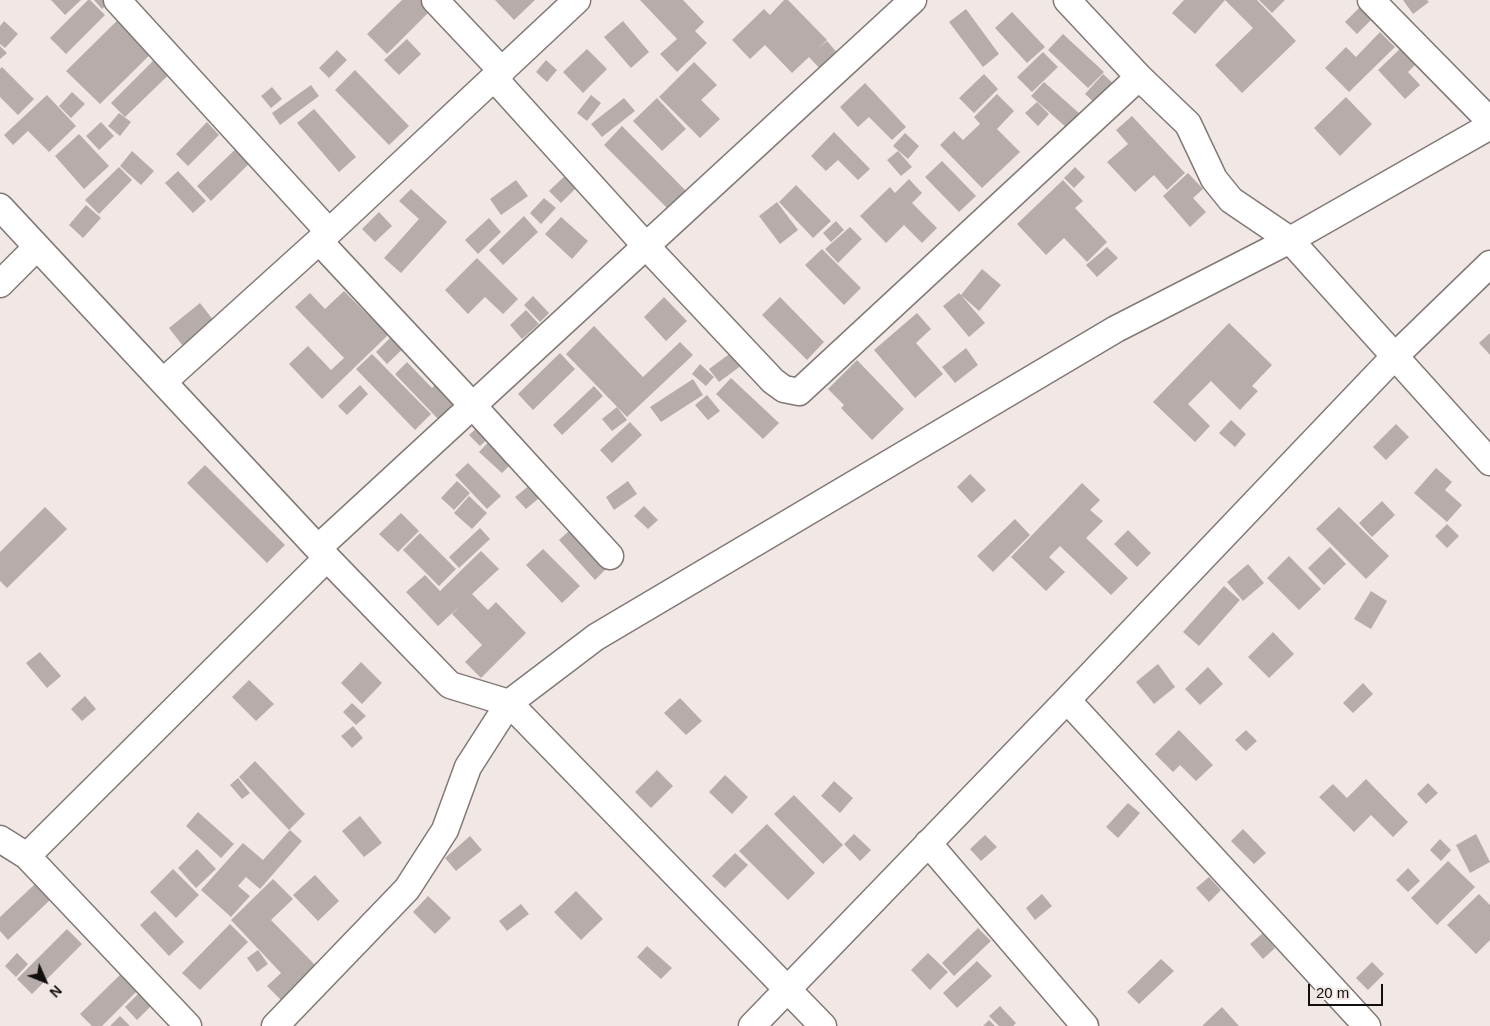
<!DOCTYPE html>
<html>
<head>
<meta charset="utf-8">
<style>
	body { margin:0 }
	#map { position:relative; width:1490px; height:1026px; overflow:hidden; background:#f1e7e4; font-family:Arial,sans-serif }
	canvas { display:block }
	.north { position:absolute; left:20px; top:956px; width:50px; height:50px; -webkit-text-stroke:4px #f1e7e4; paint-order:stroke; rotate:134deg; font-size:14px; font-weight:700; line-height:20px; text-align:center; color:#110e0d }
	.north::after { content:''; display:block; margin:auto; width:18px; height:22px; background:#110e0d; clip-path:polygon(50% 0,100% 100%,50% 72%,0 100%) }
	.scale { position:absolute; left:1308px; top:984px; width:75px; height:22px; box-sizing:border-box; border:2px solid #110e0d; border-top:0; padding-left:6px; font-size:15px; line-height:18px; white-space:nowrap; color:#110e0d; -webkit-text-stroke:4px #f1e7e4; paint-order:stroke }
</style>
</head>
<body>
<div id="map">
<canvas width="1490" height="1026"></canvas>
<div class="north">N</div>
<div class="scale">20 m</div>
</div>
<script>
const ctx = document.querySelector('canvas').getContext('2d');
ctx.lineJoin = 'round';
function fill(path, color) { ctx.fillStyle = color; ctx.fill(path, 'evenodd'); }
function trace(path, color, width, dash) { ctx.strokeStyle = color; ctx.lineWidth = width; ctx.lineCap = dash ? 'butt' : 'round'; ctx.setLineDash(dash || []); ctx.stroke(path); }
fill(new Path2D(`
	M51 0H81L65 15Z
	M88 0H90L105 15 66 54 50 38Z
	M94 0H112L102 9Z
	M402 0H431L436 5 387 54 367 34Z
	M495 0H535L514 20Z
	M640 0H683L704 22 695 31 707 43 677 72 660 54 677 39Z
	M784 0H788L827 40 818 49 827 41 840 56 823 72 809 57 792 73 765 45 750 59 732 40 764 9 770 15Z
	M1184 0H1225L1195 34 1172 13Z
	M1225 0H1257L1296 41 1242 93 1215 65 1253 28Z
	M1259 0H1285L1272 13Z
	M1403 0H1427L1429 2 1413 14Z
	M1364 3 1376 15 1357 34 1345 22Z
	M132 6 165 40 100 104 66 71Z
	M966 9 999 54 983 67 949 22Z
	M1012 12 1045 47 1027 63 995 28Z
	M4 21 18 34 5 48 0 44V26Z
	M623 21 649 52 631 68 604 37Z
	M1380 32 1395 47 1349 92 1325 68 1346 47 1356 57Z
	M1063 34 1104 72 1088 88 1048 50Z
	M407 39 421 54 399 75 384 60Z
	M1404 45 1419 61 1408 72 1420 85 1405 99 1378 70Z
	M0 46 7 53 0 59Z
	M167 47 182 62 125 117 111 103Z
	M587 49 607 69 583 93 563 72Z
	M337 50 347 60 329 78 319 68Z
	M1043 52 1058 67 1032 92 1017 77Z
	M546 60 557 70 547 82 536 72Z
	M694 62 717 85 701 100 720 119 700 138 659 97Z
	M2 67 34 99 18 115 0 97V69Z
	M355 70 409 126 389 145 335 90Z
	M984 74 998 89 974 113 959 98Z
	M1103 74 1116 86 1098 106 1085 94Z
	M1044 82 1080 114 1067 128 1031 96Z
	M865 83 906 127 892 140 869 117 858 127 840 107Z
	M311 85 319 96 280 125 272 113Z
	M272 87 282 99 271 108 261 96Z
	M72 92 85 104 71 118 59 106Z
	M997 94 1014 111 997 129 1020 152 982 188 940 145 954 131 963 140 980 124 974 117Z
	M47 95 76 126 49 152 28 131 13 145 4 135Z
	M591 95 601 103 587 121 577 113Z
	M1346 97 1372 124 1340 156 1314 128Z
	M624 98 635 111 602 137 591 124Z
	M657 98 686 129 662 151 633 121Z
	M1037 102 1049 114 1038 126 1025 113Z
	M314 109 356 157 339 172 297 123Z
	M119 113 131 122 120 136 108 126Z
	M1132 116 1185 173 1167 190 1154 175 1135 192 1107 162 1128 144 1116 130Z
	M101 122 114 136 99 150 86 136Z
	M207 122 219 135 188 166 176 154Z
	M622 126 686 191 668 209 604 145Z
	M834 132 870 169 858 180 838 160 826 171 811 156Z
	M905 133 919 146 908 159 893 146Z
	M79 134 109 166 84 189 55 156Z
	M242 143 256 157 211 201 197 186Z
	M132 151 154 171 141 185 120 166Z
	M898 151 912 167 901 176 887 160Z
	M942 161 976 196 959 212 925 177Z
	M119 167 132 180 99 214 85 200Z
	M1075 167 1085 177 1074 188 1064 178Z
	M178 171 206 201 193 213 165 183Z
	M570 171 582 182 561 203 549 191Z
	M1188 173 1203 189 1193 198 1206 212 1190 227 1163 196Z
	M909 179 922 193 912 203 937 228 922 243 904 225 886 243 860 216 890 187 895 193Z
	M516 180 528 196 501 215 490 199Z
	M1063 180 1083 201 1075 208 1107 242 1087 262 1064 238 1046 255 1017 224Z
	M796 185 831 221 813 238 779 202Z
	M411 189 447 222 401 273 384 258 419 219 399 201Z
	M544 198 556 208 541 224 530 213Z
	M777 202 798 230 780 244 759 216Z
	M86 205 101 218 83 238 69 225Z
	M379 212 392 226 375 242 362 229Z
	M524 216 538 232 503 265 489 250Z
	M561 217 588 241 572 259 545 234Z
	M489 218 501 232 478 254 465 240Z
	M836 221 844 230 831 242 823 233Z
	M850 227 862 239 838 263 825 249Z
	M1107 247 1118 258 1097 277 1086 265Z
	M822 249 861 288 844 305 805 265Z
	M477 258 518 299 503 314 485 297 468 314 445 290Z
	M982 269 1001 285 979 311 961 295 985 323 969 337 943 306 959 293 961 295Z
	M344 291 388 335 322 399 289 364 308 346 331 370 344 358 295 307 310 293 325 309Z
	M533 296 549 313 540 322 524 305Z
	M664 297 687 321 666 341 644 317Z
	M780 297 824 342 807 360 762 315Z
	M200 303 214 321 183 346 169 328Z
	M526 310 539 324 522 339 510 325Z
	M917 313 931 329 916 343 943 374 915 398 874 350Z
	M1229 323 1272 365 1252 386 1258 391 1240 410 1211 381 1188 404 1210 426 1195 442 1153 402Z
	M594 326 643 377 680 342 693 355 627 417 566 354Z
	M400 328 412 340 387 364 376 352Z
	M1490 333V355L1479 343Z
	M743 344 753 357 719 382 709 369Z
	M966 348 978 365 955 383 942 367Z
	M560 353 575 369 533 410 518 394Z
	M372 354 431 414 415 430 356 369Z
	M857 360 904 409 872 440 841 408 844 405 828 389Z
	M407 362 432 388 446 374 465 393 438 419 395 374Z
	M700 364 714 377 706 386 692 374Z
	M731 378 779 423 763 439 716 394Z
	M693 379 703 395 661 422 650 407Z
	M360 385 368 394 347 415 338 406Z
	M594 386 603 396 562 435 553 425Z
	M707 395 720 411 708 420 695 405Z
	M617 407 627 420 612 431 602 419Z
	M1231 420 1246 434 1235 447 1219 433Z
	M630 422 642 435 612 463 600 450Z
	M482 423 493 434 480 446 469 435Z
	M1396 424 1409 437 1386 460 1373 447Z
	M497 433 520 455 502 473 479 452Z
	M468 463 501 496 487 509 455 475Z
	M205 465 285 545 267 563 187 483Z
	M1436 468 1452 482 1445 490 1462 505 1447 522 1414 493Z
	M970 474 986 490 972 503 957 487Z
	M457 481 470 493 454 510 441 498Z
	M535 481 545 493 526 509 515 497Z
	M628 481 637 494 614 510 606 497Z
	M1082 483 1100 500 1090 510 1103 521 1086 538 1128 578 1111 595 1060 546 1049 557 1065 572 1046 591 1011 557Z
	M469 496 487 513 472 529 454 513Z
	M1382 501 1395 515 1372 537 1359 523Z
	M644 506 658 520 648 529 634 516Z
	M45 507 67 529 7 588 0 581V552Z
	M1339 507 1389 556 1366 579 1316 529Z
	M401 513 419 531 398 552 379 534Z
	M1015 519 1030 535 993 572 977 556Z
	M579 522 614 561 595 580 559 540Z
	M1447 524 1459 536 1447 548 1435 536Z
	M480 528 490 539 459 568 449 557Z
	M1128 530 1151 553 1137 567 1114 544Z
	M420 533 456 569 439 586 403 550Z
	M1330 547 1346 564 1324 585 1308 568Z
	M543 549 580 586 562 603 526 565Z
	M481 551 499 569 472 594 488 610 496 602 526 633 481 678 465 662 482 645 452 614 460 606 438 626 406 592 425 575 440 591Z
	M1289 556 1321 589 1299 610 1267 578Z
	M1248 564 1264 583 1243 601 1227 582Z
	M1224 586 1240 600 1199 646 1183 632Z
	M1371 591 1387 601 1371 629 1354 619Z
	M1273 632 1294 654 1269 678 1248 657Z
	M40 652 61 676 47 688 26 663Z
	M361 662 382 683 362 704 341 683Z
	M1158 664 1175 687 1154 704 1136 682Z
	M1208 667 1223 684 1200 705 1185 689Z
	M249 680 274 704 256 721 232 697Z
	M1363 683 1373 694 1353 713 1343 703Z
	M85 696 96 709 82 721 71 709Z
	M680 698 702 721 686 735 664 713Z
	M352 703 366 716 356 725 343 712Z
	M353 726 363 738 352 748 341 736Z
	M1179 730 1213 765 1196 781 1180 765 1173 772 1155 754Z
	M1246 730 1257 741 1246 751 1235 740Z
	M255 761 305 814 289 830 239 777Z
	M657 770 673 786 651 808 635 792Z
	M725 775 748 797 732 814 709 792Z
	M238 778 250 793 242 799 230 785Z
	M1366 779 1408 822 1393 837 1371 815 1354 832 1319 797 1333 784 1347 798Z
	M834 781 853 798 840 813 821 796Z
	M1428 783 1438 793 1426 804 1417 794Z
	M794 795 843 845 823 864 774 814Z
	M1128 803 1140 813 1118 838 1106 827Z
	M198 812 234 844 221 858 186 826Z
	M360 816 382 843 364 857 342 831Z
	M767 824 815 873 788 900 739 851Z
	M1243 829 1266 853 1254 864 1231 841Z
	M290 830 302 841 260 889 246 877 238 886 250 896 231 917 201 890 243 843 263 860Z
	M854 834 871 850 860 861 844 844Z
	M1476 834 1490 862 1470 873 1456 845Z
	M985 835 997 847 981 861 970 849Z
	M470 836 482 850 456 871 445 858Z
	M1440 839 1451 850 1441 861 1430 850Z
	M197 849 216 869 196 888 178 868Z
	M735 853 748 865 725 888 712 876Z
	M1448 861 1475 887 1437 925 1411 898Z
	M1408 868 1420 881 1408 892 1396 880Z
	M173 869 199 895 176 918 150 892Z
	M315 875 339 901 318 921 293 895Z
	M1209 877 1221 890 1209 902 1196 888Z
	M273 879 293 899 271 920 316 966 281 1000 267 986 281 973 231 920Z
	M35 884 50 900 8 940 0 931V917Z
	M576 891 603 919 581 940 554 912Z
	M1042 894 1052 906 1035 920 1026 908Z
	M1479 894 1490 905V940L1476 954 1447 925Z
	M428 896 451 918 435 934 413 912Z
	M521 904 529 914 507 931 499 921Z
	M155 911 184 942 169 956 140 925Z
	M230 924 248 942 200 990 182 973Z
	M978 928 991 941 954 976 942 963Z
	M67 929 82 944 32 994 17 979Z
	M1263 933 1275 948 1263 959 1250 944Z
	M647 946 672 968 661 979 637 957Z
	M258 950 268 964 257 972 247 958Z
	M17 953 28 964 16 977 5 966Z
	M928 953 948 972 930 990 911 970Z
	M1161 959 1174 971 1139 1004 1127 992Z
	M977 961 992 976 957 1008 943 993Z
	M1372 962 1384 974 1368 990 1356 978Z
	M124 971 141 987 102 1026H92L80 1014Z
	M144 988 156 1001 137 1020 125 1007Z
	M1000 1006 1016 1023 1013 1026H999L989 1016Z
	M1222 1007 1239 1026H1202Z
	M120 1016 130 1026H110Z
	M989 1020 995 1026H983Z`), '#b6adab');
const minor = new Path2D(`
	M117 0 329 232
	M435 0 502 71
	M1067 0 1139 77 1188 124 1214 179 1231 200 1290 240 1490 462
	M1371 0 1490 121
	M494 78 646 246 773 381 784 389 799 392 1139 77
	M0 207 327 558 450 685 509 703 823 1026
	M319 241 473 406 610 556
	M0 284 37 247
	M163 382 329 232 577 0
	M318 548 913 0
	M1067 700 1395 356 1490 264
	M0 839 27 856 188 1026
	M928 843 1085 1026
	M27 856 327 558
	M275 1026 407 889 445 830 468 767 509 703 596 637 1116 329 1290 240 1490 126
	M752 1026 1067 700 1367 1026`);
trace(minor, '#827977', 29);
trace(minor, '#fff', 26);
</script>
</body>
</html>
